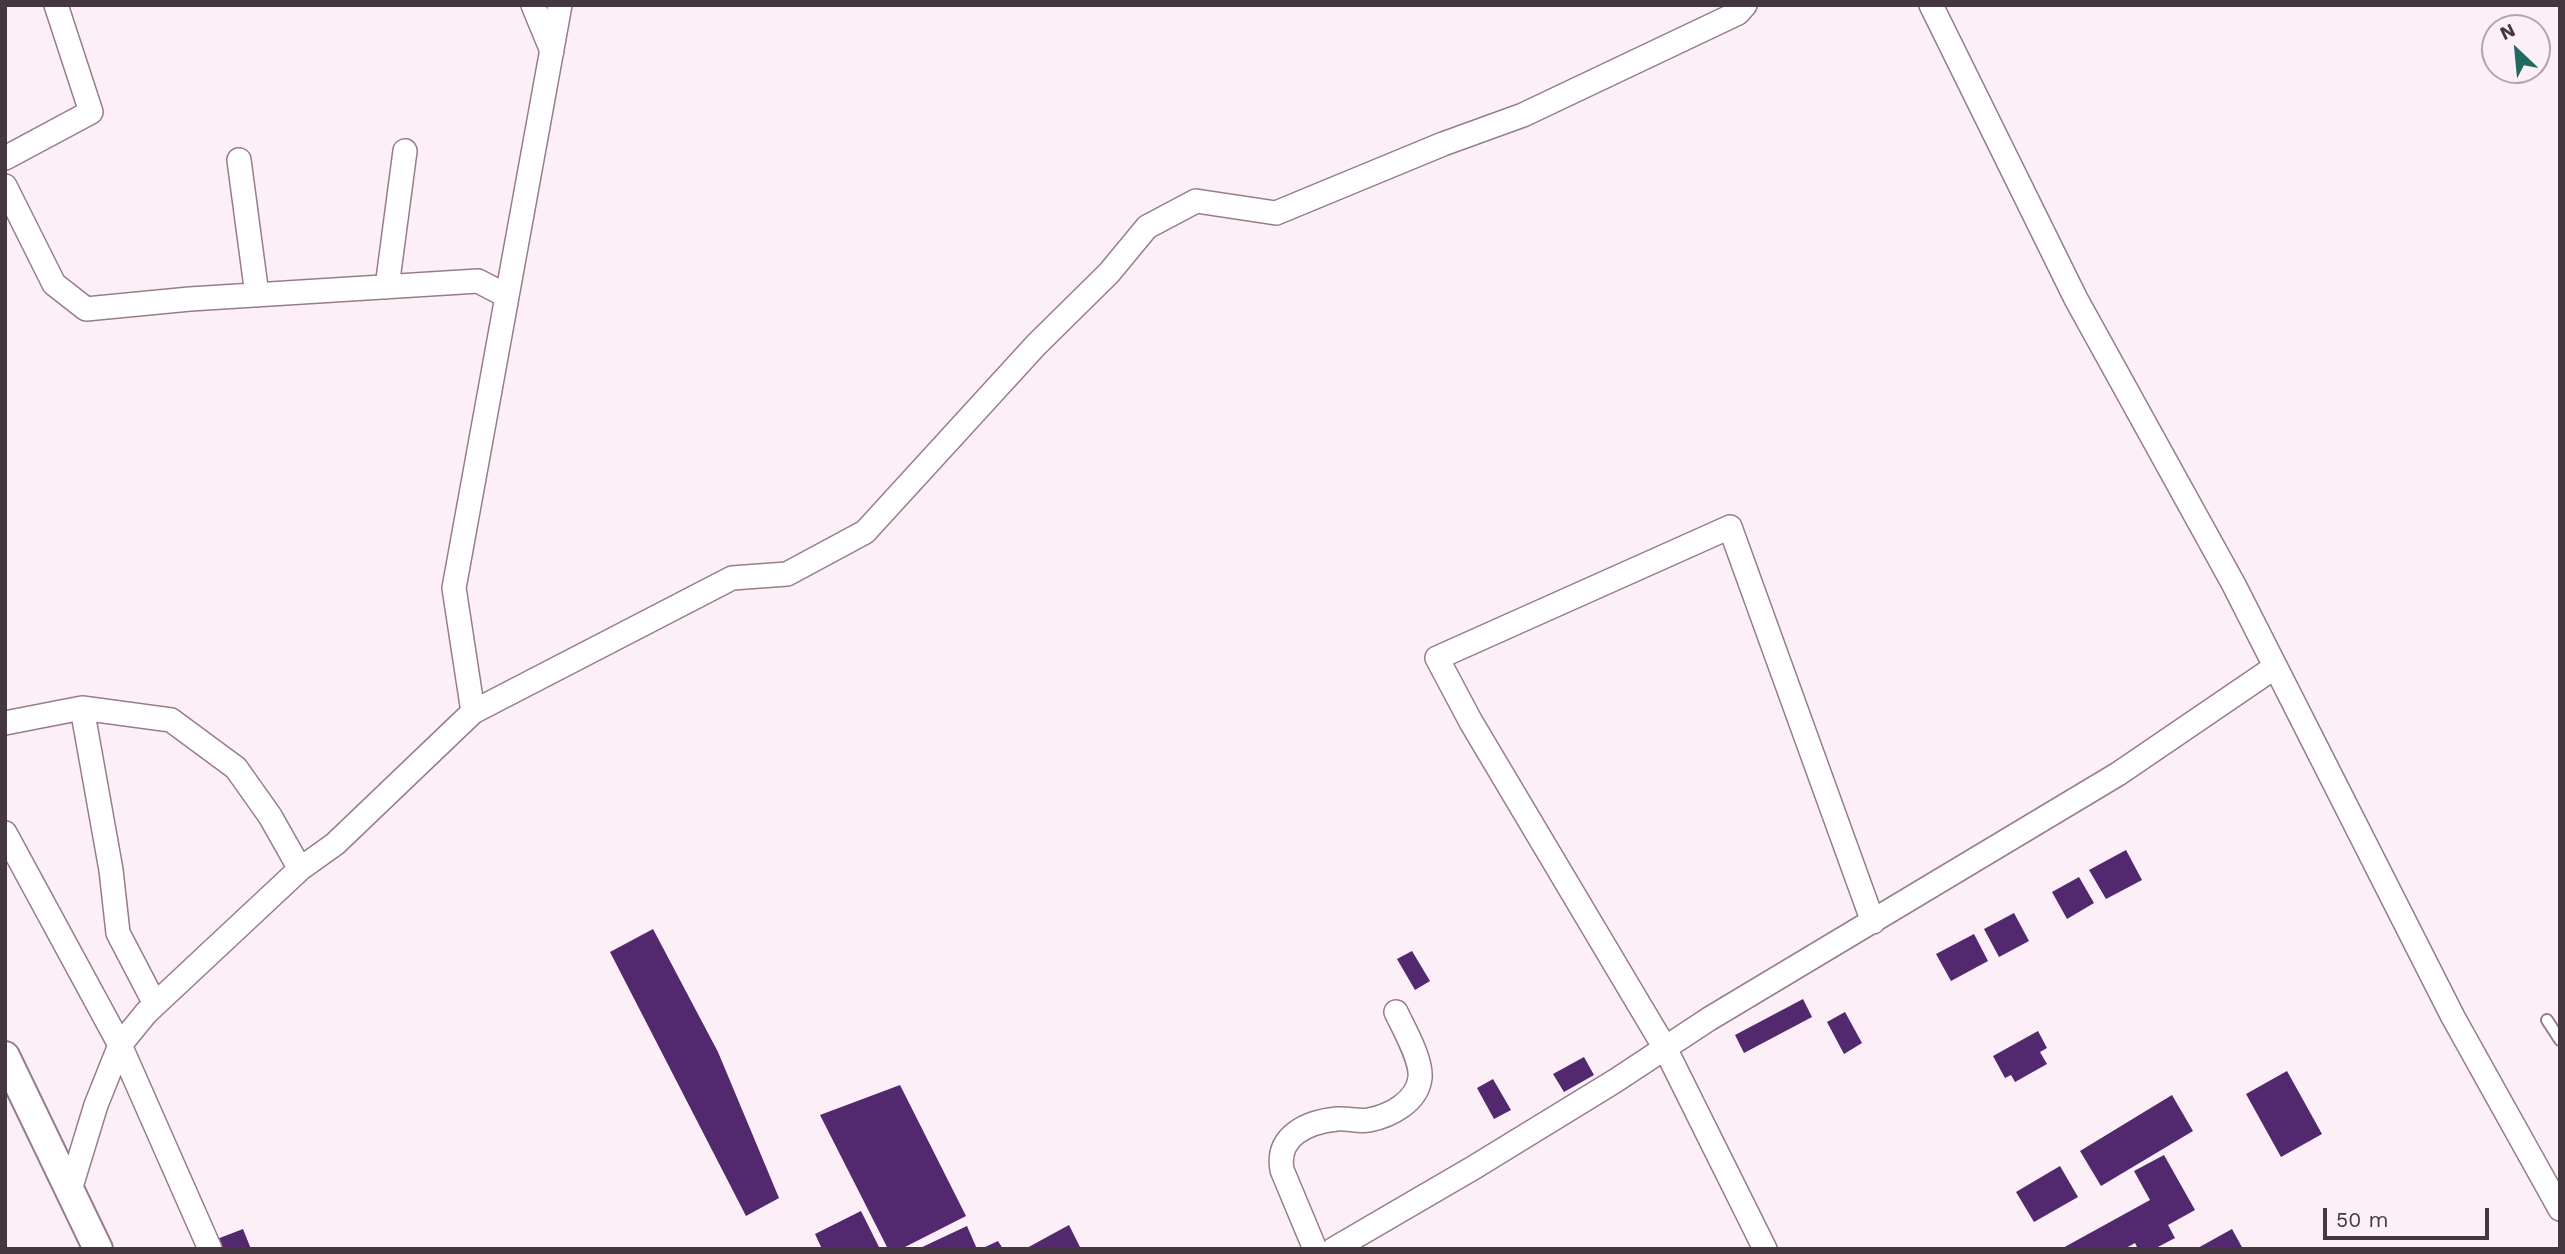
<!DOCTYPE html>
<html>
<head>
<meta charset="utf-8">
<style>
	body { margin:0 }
	#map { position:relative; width:2565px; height:1254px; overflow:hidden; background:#fceff7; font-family:"Work Sans",sans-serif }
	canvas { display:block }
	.frame { position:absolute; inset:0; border:7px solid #44373f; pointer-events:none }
	.north { position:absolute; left:2481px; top:14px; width:70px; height:70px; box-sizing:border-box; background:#fceff7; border:2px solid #b2a5ad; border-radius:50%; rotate:334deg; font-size:19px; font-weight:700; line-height:28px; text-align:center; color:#44373f }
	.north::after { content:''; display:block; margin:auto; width:24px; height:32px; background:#216a60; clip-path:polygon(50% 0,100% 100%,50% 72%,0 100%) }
	.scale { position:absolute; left:2323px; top:1208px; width:166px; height:32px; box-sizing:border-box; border:4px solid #44373f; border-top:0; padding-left:9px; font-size:21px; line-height:24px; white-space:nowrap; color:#44373f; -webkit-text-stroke:5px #fceff7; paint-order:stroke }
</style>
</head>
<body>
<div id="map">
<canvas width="2565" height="1254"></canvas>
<div class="frame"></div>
<div class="north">N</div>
<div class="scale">50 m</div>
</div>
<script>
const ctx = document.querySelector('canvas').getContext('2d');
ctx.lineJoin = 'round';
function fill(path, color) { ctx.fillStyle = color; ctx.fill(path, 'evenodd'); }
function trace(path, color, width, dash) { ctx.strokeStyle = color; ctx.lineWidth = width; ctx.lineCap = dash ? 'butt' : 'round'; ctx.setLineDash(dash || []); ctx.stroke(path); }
fill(new Path2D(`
	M2126 850 2142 880 2106 899 2089 870Z
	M2079 877 2094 903 2067 919 2052 892Z
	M2014 913 2029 941 1999 957 1984 929Z
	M653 929 718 1052 779 1198 746 1216 610 952Z
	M1974 934 1988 961 1951 981 1936 954Z
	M1412 951 1430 981 1415 990 1397 959Z
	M1803 999 1812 1017 1744 1053 1735 1035Z
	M1845 1012 1862 1043 1844 1054 1827 1022Z
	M2038 1031 2047 1048 2040 1052 2047 1064 2015 1082 2011 1075 2005 1078 1993 1056Z
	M1584 1057 1594 1075 1564 1092 1553 1074Z
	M2287 1071 2322 1134 2281 1157 2246 1094Z
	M1493 1079 1511 1110 1494 1119 1477 1088Z
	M900 1085 966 1216 901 1249H888L820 1115Z
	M2172 1095 2193 1131 2101 1186 2080 1151Z
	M2164 1155 2195 1210 2168 1225 2175 1238 2154 1249H2138L2135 1243 2124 1249H2061L2150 1200 2134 1171Z
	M2060 1166 2078 1197 2034 1222 2016 1192Z
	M861 1211 880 1249H822L815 1234Z
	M1069 1225 1081 1249H1025Z
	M967 1226 977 1249H918Z
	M243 1229 251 1249H220L217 1239Z
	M2232 1229 2243 1249H2196Z
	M998 1241 1003 1249H981Z`), '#52286e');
const service = new Path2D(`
	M2547 1020 2560 1040`);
const minor = new Path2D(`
	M533 5 552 51
	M1931 5 2076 299 2234 585 2453 1017 2560 1209
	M5 158 91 112 56 5
	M239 160 257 295
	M5 186 54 284 86 309 190 299 478 281 507 296
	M387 287 405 151
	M82 708 111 870 118 933 155 1004
	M473 712 732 578 787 574 865 532 1036 345 1109 273 1147 227 1196 201 1276 213 1443 144 1523 115 1738 13 1745 5
	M5 723 82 708 171 720 236 768 270 816 300 869
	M5 833 120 1045 210 1249
	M70 1190 96 1105 120 1045 146 1013 300 869 335 844 473 712 454 588 560 5
	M1315 1249 1282 1170C1276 1136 1307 1122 1337 1119 1347 1118 1359 1122 1369 1120 1390 1116 1417 1102 1420 1078 1422 1060 1404 1029 1396 1012
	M1334 1249 1473 1168 1615 1081 1709 1019 2118 774 2275 667
	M1765 1249 1665 1048 1471 722 1437 658 1730 527 1873 922`);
const tertiary = new Path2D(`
	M5 1056 98 1249`);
trace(service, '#987c8d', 14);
trace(minor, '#987c8d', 26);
trace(tertiary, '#987c8d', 32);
trace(service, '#fff', 10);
trace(minor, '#fff', 23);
trace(tertiary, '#fff', 28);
</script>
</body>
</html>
